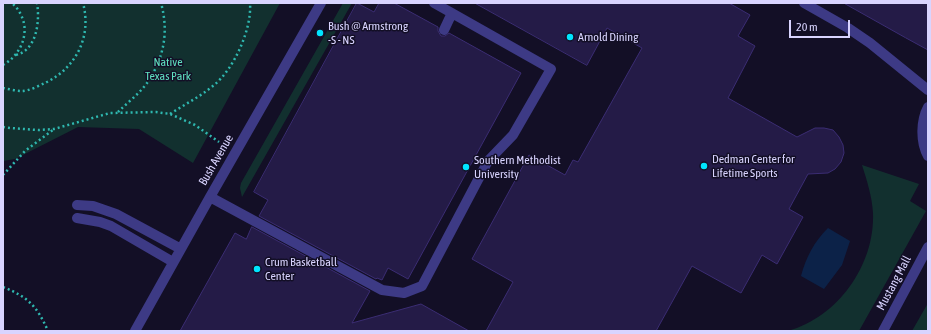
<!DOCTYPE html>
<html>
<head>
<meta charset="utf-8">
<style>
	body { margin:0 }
	#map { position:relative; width:931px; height:334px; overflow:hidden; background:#130f26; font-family:"Asap Condensed",sans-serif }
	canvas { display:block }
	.frame { position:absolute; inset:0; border:4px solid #d9d4ff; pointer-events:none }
	.scale { position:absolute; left:789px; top:20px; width:61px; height:18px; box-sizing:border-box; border:2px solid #d9d4ff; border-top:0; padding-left:5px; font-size:12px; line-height:14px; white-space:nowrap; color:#d9d4ff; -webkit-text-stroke:3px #130f26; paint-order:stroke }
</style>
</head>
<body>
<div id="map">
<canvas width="931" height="334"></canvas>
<div class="frame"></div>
<div class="scale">20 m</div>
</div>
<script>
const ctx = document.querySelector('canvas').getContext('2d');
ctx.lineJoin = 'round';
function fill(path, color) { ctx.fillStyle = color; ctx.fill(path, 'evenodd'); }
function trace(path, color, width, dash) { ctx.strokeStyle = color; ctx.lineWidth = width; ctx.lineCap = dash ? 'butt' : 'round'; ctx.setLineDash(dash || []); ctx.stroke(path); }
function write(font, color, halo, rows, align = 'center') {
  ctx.font = font + ' "Asap Condensed",sans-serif'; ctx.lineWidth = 3; ctx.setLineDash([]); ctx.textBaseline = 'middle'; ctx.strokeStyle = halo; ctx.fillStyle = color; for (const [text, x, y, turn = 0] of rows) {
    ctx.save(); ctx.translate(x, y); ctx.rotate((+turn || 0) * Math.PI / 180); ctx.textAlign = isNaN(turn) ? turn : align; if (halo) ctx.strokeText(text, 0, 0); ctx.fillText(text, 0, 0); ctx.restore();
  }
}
fill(new Path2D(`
	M3 3H280L193 163 139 129 78 127 15 159 3 161Z
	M343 3H352L242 197 240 188 241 183Z
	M862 165 919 184 910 201 926 211 859 331H788C838 317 875 265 873 213 872 196 867 181 862 165Z
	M928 303V331H912Z`), '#12302f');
fill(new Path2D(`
	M828 228 850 241 842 265 824 289 801 276C806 257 814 242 828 228Z`), '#0c2248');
const building = new Path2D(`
	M357 3 374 12 379 3H394L438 27V31L441 36H445L449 33 521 73 408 279 388 268 382 280 377 278 376 279 259 216 268 200 254 192Z
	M475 3H729L750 15 738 36 755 46 728 98 797 137 815 128H824L833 130 839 137 843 145 844 153 841 162 835 169 828 173 808 174 789 209 803 217 777 264 762 255 741 293 692 266 656 331H486L513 282 472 259 529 155 565 175 573 160 578 162 642 48 607 28 587 65Z
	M844 3H928V50L906 38Z
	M252 227 370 291 352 323 421 304 469 331H180L235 233 246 239Z`);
fill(building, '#241b47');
trace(building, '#3b2d73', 1);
trace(new Path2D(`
	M16 55C37 50 40 21 37 3
	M3 65C21 55 31 32 20 13 18 9 15 6 12 3
	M3 88C9 89 16 91 22 91 29 91 38 86 45 83 76 68 92 37 83 3
	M118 112C127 103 139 94 147 83 164 58 169 32 161 3
	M170 114C185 104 200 97 214 85 234 69 252 29 250 3
	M3 127 10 128 38 130 54 129 110 113 156 112 170 114 195 125 219 142
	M3 175 25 151 54 129
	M3 287C28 297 37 306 48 331`), '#2fb8b0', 2.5, [2, 3]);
trace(new Path2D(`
	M804 3 848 28 870 43 928 90
	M444 30 452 13
	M928 107C921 120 920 142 928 156
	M210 197 382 290 404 293 422 286 488 161 513 135 551 69 434 3
	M77 205 93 206 116 214 181 249
	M77 218 100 222 111 226 173 262
	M135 331 210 197 321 3
	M883 331 928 247`), '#3d3a85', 10);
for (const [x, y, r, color] of [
	[320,33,4,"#00e5ff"],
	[570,37,4,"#00e5ff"],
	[704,166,4,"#00e5ff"],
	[466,167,4,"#00e5ff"],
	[257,269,4,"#00e5ff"]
]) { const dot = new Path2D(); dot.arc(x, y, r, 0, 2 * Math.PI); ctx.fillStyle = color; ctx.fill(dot); trace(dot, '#130f26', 1.5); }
write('12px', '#d9d4ff', '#130f26', [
	["Bush @ Armstrong",328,26],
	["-S - NS",328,40],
	["Arnold Dining",578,37],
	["Dedman Center for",712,159],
	["Lifetime Sports",712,173],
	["Southern Methodist",474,160],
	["University",474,174],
	["Crum Basketball",265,262],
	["Center",265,276]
], 'left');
write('12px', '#5fe0c0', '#130f26', [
	["Native",168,62],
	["Texas Park",168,76]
]);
write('12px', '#d9d4ff', '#130f26', [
	["Bush Avenue",216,160,-60],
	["Mustang Mall",894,283,-62]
]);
</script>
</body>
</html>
